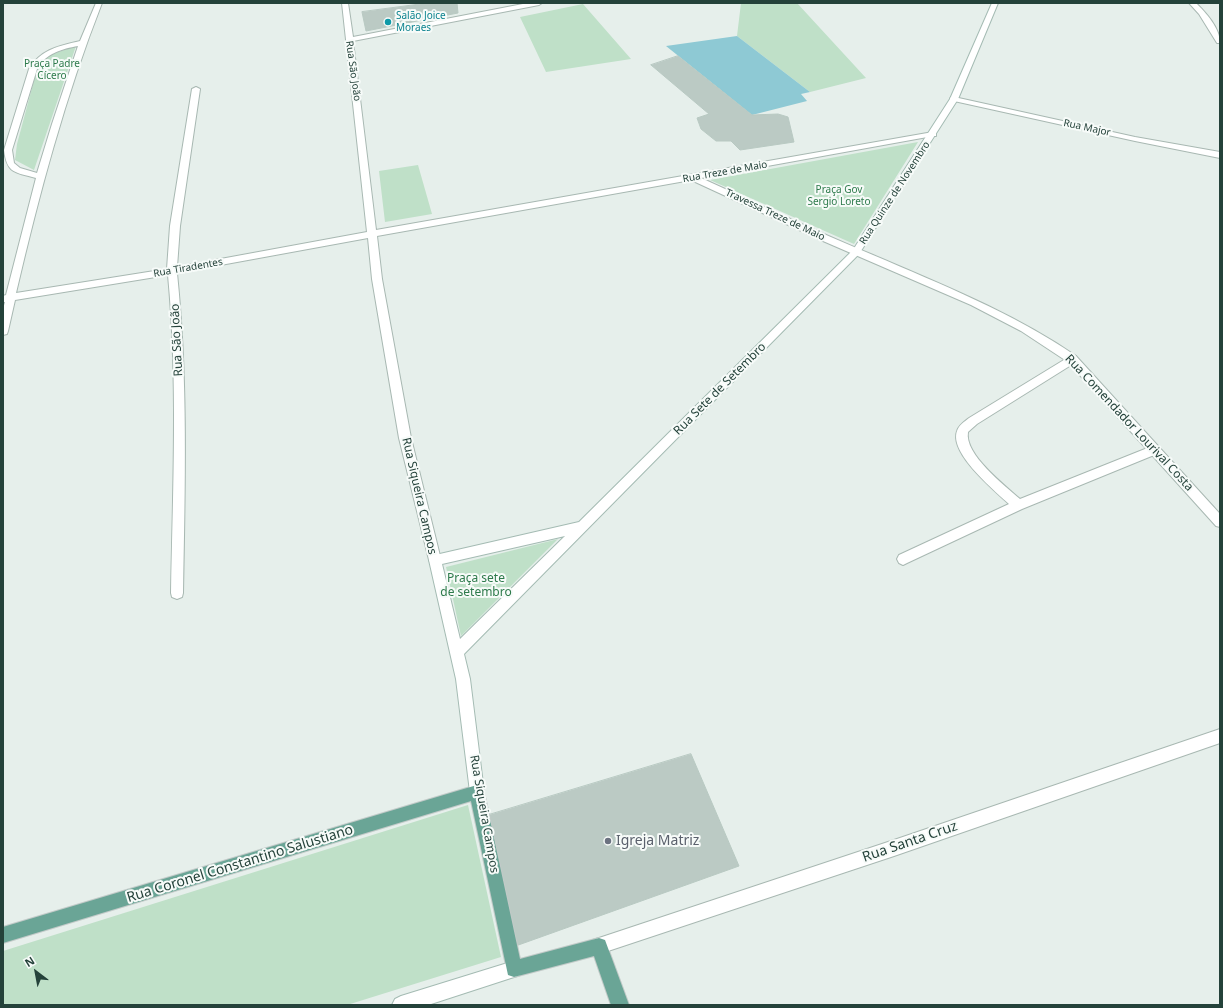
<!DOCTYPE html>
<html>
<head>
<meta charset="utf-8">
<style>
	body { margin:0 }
	#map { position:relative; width:1223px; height:1008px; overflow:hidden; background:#e6efeb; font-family:"Noto Sans",sans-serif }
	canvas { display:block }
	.frame { position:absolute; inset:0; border:4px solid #24423a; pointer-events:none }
	.north { position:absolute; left:16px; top:952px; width:40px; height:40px; -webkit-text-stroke:3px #f7fbf9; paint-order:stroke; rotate:328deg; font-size:11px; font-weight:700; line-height:16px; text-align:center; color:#24423a }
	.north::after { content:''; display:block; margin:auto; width:14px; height:18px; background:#24423a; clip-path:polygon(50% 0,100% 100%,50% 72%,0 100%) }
</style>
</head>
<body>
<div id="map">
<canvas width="1223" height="1008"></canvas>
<div class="frame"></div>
<div class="north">N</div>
</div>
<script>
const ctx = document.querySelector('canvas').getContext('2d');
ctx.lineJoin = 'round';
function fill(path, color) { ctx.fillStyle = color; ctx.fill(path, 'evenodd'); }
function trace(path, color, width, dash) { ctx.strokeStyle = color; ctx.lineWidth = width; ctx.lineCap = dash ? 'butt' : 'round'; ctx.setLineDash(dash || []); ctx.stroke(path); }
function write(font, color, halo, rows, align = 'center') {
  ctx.font = font + ' "Noto Sans",sans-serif'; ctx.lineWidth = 4; ctx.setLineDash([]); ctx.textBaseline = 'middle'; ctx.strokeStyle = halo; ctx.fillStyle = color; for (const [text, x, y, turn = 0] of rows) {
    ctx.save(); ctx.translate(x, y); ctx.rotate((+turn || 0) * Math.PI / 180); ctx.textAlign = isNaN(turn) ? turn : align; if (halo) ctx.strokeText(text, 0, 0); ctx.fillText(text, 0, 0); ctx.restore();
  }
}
fill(new Path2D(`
	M741 3H797L866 78 810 92 737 36Z
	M583 4 631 59 546 72 520 17Z
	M76 46 34 170 15 160 17 144 40 58Z
	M918 142 854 244 710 180Z
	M418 165 432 214 385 222 379 171Z
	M558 539 461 636 446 567Z
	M468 805 501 957 347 1005H3V951Z`), '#bfe0c8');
fill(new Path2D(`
	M737 36 810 92 801 94 807 101 752 115 666 46Z`), '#8ec9d4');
const building = new Path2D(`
	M428 3H457L458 13 366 31 362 12Z
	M678 56 752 115 778 114 788 117 794 142 740 150 731 141H716L701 129 697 118 709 114 651 65Z
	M691 754 739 866 510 948 482 817Z`);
fill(building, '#bbcac4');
trace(building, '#b8c9c2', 1);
const lane = new Path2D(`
	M1072 355 1076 356 1077 359 1076 362 977 424 968 432C964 454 1004 485 1020 499L1155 445 1159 447 1161 450 1159 453 1022 509 907 563 903 565 899 563 897 559 899 555 1009 504C994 490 949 453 957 431 959 425 964 422 969 418Z`);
const street = new Path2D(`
	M96 3H102C65 97 39 194 16 293L167 269 170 226 192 89 196 87 200 89 180 226 177 267 367 232 342 3H348L353 37 528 3H542L539 5 353 41 376 230 933 132H936V136H933L701 178C758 204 815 231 873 255 943 285 1013 313 1076 356L1220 514V527L1216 526 1068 362 1021 331 971 305 823 241 691 180 377 236 382 279 411 438 441 560 439 564 435 566 431 564 429 560 399 438 372 279 368 238 177 273C188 380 185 486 183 593L182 597 177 599 172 597 171 593C173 487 178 381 168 275L15 300 8 331 7 334 3 335V309L5 302H3V296L6 295 36 178C15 172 7 174 4 150L29 69C41 49 59 46 80 41ZM78 46 52 124 37 173 20 168 14 163 12 150 37 69C46 53 62 49 78 46Z
	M1189 3H1196C1206 13 1220 28 1220 43H1217L1199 14Z
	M951 97H954L1135 137 1220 152V158L1135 141 954 101 950 99Z
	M1220 729V743L894 856 599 954 593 952 591 946 593 940 599 938 894 840Z`);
const secondary = new Path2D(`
	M992 3H998L958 99 859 254 464 654 470 679 484 792 482 797 477 799 472 797 470 792 456 679 429 560 431 556 579 522 853 250 950 99ZM565 536 460 639 442 564Z
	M514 961 520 963 522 969 520 975 514 977 428 1005H392L395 999 401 996Z`);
const primary = new Path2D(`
	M477 785 482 787 484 792 520 959 599 938 605 940 629 1005H611L594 956 514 977 508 975 471 801 3 943V927Z`);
trace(lane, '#a8b8b2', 2);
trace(street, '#a8b8b2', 2);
trace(secondary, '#a4bbb3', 2);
trace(primary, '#c2cac8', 2);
fill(lane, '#fff');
fill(street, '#fff');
fill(secondary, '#fff');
fill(primary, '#6aa596');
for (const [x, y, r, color] of [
	[388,22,4,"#0f9aa8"],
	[608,841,4,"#6b7280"]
]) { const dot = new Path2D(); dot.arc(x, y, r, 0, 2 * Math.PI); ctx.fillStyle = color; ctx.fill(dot); trace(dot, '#f7fbf9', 1.5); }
write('10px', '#0d838f', '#f7fbf9', [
	["Salão Joice",396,16],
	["Moraes",396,28]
], 'left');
write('10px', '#2d7a4b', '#f7fbf9', [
	["Praça Padre",52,64],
	["Cícero",52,76],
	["Praça Gov",839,190],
	["Sergio Loreto",839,202]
]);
write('10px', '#24423a', '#f7fbf9', [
	["Rua São João",353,71,82],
	["Rua Major",1087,128,12],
	["Rua Treze de Maio",725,172,-10],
	["Rua Quinze de Novembro",895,193,-57],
	["Travessa Treze de Maio",775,215,25],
	["Rua Tiradentes",188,268,-10]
]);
write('12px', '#24423a', '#f7fbf9', [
	["Rua São João",177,340,-93],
	["Rua Sete de Setembro",720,389,-45],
	["Rua Comendador Lourival Costa",1129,423,47],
	["Rua Siqueira Campos",419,496,77],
	["Rua Siqueira Campos",484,814,80]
]);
write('12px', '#2d7a4b', '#f7fbf9', [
	["Praça sete",476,579],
	["de setembro",476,593]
]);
write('14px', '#5b616d', '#f7fbf9', [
	["Igreja Matriz",616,841]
], 'left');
write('14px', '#24423a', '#f7fbf9', [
	["Rua Santa Cruz",910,842,-19],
	["Rua Coronel Constantino Salustiano",240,864,-17]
]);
</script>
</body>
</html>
